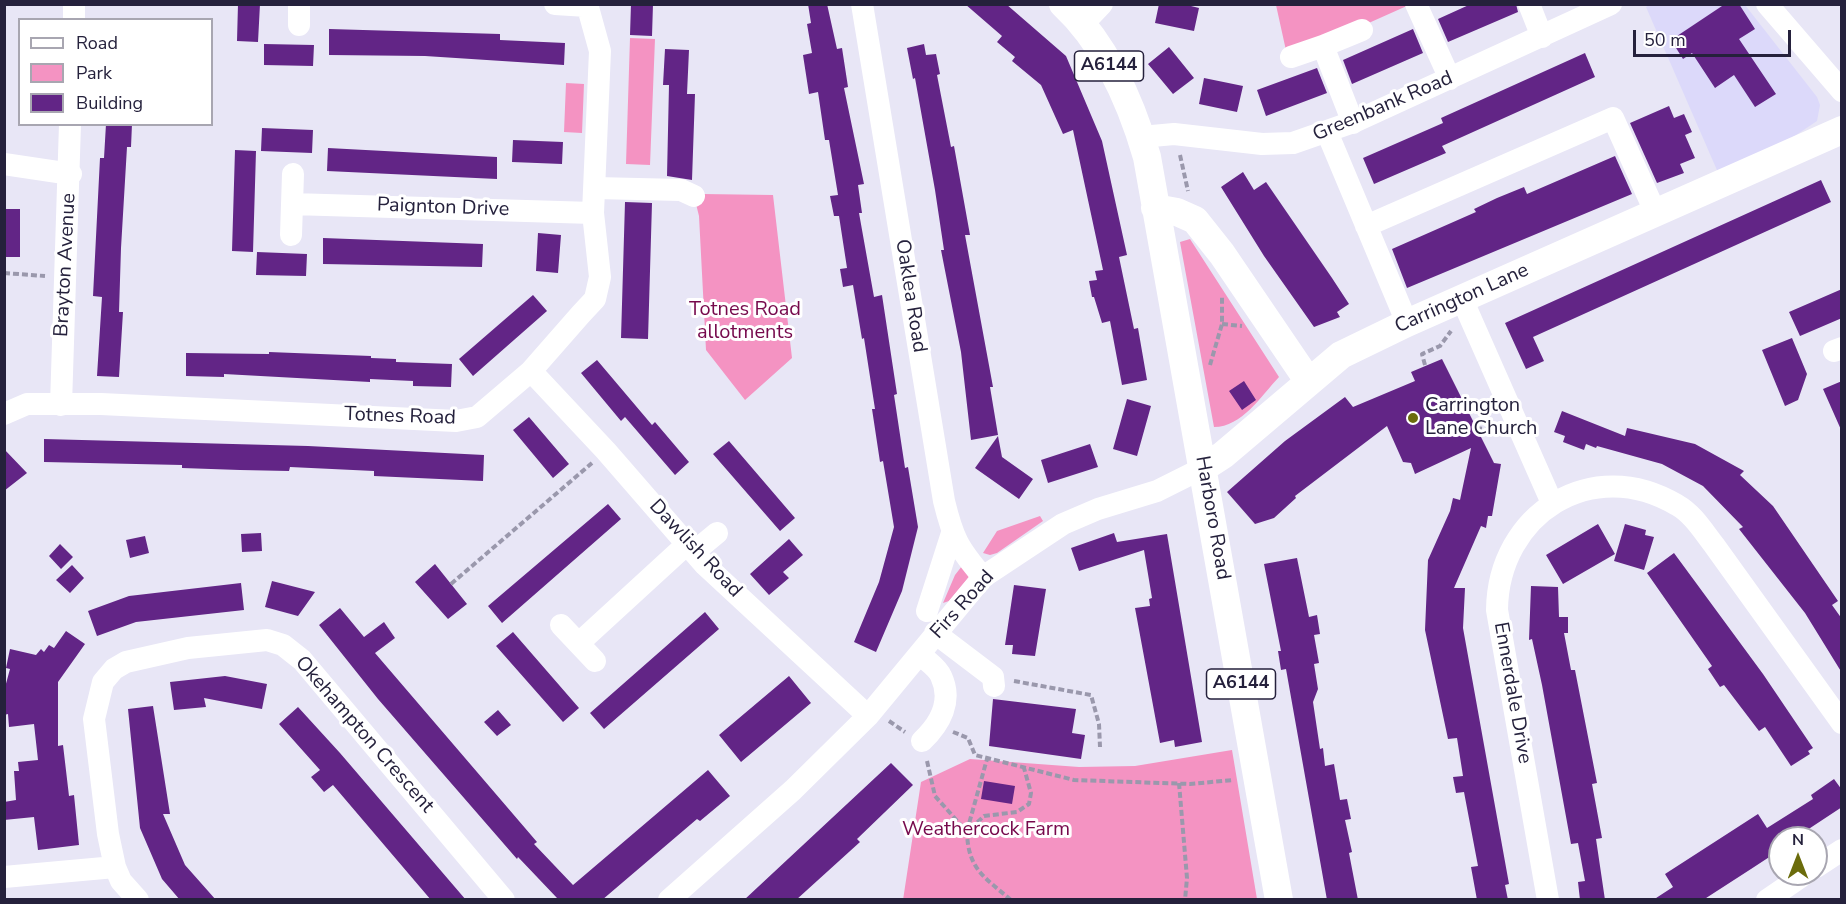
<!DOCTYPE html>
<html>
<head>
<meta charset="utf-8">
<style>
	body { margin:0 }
	#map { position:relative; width:1846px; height:904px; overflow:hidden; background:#e8e6f6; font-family:"Nunito Sans",sans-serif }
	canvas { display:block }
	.frame { position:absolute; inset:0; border:6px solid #25213c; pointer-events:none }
	.legend { position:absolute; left:18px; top:18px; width:195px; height:108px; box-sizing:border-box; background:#fff; border:2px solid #a8a6b1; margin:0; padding:8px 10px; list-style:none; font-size:18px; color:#25213c }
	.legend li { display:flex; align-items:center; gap:12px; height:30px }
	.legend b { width:30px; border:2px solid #a8a6b1 }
	.north { position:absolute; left:1768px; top:826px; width:60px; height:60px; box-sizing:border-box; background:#fff; border:2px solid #a8a6b1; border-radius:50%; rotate:0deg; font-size:16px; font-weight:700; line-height:24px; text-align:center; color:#25213c }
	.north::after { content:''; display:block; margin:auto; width:21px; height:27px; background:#6b6c0c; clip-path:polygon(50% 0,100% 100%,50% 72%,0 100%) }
	.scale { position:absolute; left:1633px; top:30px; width:158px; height:27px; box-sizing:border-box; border:3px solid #25213c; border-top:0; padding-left:8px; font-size:18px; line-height:21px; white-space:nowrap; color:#25213c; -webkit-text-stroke:4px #fff; paint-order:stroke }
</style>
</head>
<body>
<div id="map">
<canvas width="1846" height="904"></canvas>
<div class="frame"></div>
<ul class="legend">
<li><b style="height:8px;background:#fff"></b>Road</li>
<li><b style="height:16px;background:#f493c2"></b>Park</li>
<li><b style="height:16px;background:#622586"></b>Building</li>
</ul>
<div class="north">N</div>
<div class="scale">50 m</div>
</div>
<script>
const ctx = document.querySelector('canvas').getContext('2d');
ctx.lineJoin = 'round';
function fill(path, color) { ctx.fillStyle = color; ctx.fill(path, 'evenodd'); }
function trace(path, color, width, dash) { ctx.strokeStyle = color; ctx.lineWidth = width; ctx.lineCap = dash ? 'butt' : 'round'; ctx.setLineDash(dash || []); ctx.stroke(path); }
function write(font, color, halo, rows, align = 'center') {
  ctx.font = font + ' "Nunito Sans",sans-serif'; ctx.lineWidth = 6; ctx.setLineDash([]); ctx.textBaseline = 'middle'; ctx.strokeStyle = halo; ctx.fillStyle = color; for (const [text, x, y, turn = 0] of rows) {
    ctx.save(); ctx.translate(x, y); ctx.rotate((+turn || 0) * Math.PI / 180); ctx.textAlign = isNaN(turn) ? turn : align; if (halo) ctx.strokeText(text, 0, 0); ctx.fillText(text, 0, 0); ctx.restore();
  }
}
fill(new Path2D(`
	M1651 4 1745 5 1817 97 1820 105 1817 121 1723 184 1646 7Z`), '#dcd9fa');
fill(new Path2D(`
	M1276 5H1409L1324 43 1287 55Z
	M630 38 655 39 650 165 626 164Z
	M566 83 584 84 582 133 564 132Z
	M702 194 773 195 792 358 745 400 706 350 699 216 694 196Z
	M1190 239 1279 377C1261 396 1242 427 1214 427L1180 242Z
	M1040 516 1043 521 997 553 990 555 983 553 997 531Z
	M962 566 969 577 949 601 943 603 955 575Z
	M1232 750 1257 899 903 900 921 782 970 759 1079 767 1135 766Z`), '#f493c2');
fill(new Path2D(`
	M238 4H260L258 42 237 41Z
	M631 4H653L652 36 630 35Z
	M808 4H827L837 49 842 48 848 87 844 88 864 184 858 185 862 213H859L874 297 882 295 897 394 894 395 905 468 908 467 918 527 902 591 876 652 854 642 879 582 894 527 883 461 880 462 872 409H875L864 338 862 339 853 285 843 287 840 269 847 268 839 216H834L830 196 838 195 829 140H825L818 92 809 94 803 55 812 53 807 24 811 23Z
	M965 4H1006L1066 56 1102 141 1127 255 1119 257 1134 329 1138 328 1147 380 1122 385 1110 321 1102 323 1094 297H1092L1089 281 1097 280 1095 271 1103 270 1073 130 1063 134 1041 85 1012 61 1015 57 997 42 1002 36Z
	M1159 4H1183L1199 8 1194 31 1155 23Z
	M1471 4H1516L1518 12 1448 42 1438 19Z
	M1725 4H1739L1755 29 1739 39 1776 94 1755 107 1734 75 1715 88 1692 53 1683 59 1671 40Z
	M329 29 500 34V40L565 43 564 65 425 56 329 55Z
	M1413 29 1423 53 1352 84 1343 60Z
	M264 44 314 45 313 66 264 65Z
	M924 44 926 55 936 54 940 74 937 75 951 147 954 146 970 235H965L993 387H990L998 435 971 440 961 352 941 250H944L935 190 915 78 913 79 907 48Z
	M1169 47 1194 78 1173 94 1148 64Z
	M665 49 689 50 687 94H695L692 180 667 176 669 85H663Z
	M1585 53 1595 77 1442 146 1446 153 1374 184 1363 158 1443 123 1441 118Z
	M1317 68 1327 93 1266 116 1257 90Z
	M1204 78 1243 86 1237 112 1199 104Z
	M1669 106 1674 118 1684 114 1692 132 1685 135 1695 158 1680 164 1684 173 1657 183 1630 123Z
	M106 124H132L131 147H127L121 248 119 312H123L119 377 97 376 102 297 93 296 100 158H104Z
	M262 128 313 130 312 153 261 151Z
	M513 140 563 142 562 164 512 162Z
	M328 148 497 157V179L327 171Z
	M235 150 256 151 253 252 232 251Z
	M1615 156 1632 194 1407 288 1392 249 1476 212 1474 209 1497 198 1524 187 1527 194Z
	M1243 172 1254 190 1266 182 1332 278 1349 304 1337 312 1340 317 1314 327 1264 256 1221 187Z
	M1821 180 1831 202 1533 337 1544 361 1526 369 1505 323Z
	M625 202 652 203 648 339 621 338Z
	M4 209H20V257H4Z
	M538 233 561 235 558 273 536 271Z
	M323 238 483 244 482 267 323 264Z
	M257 252 307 254 306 276 256 275Z
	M1842 289V318L1800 336 1789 312Z
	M533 295 547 311 473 376 459 359Z
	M1792 338 1807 374 1798 400 1785 406 1762 350Z
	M269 352 371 356V358L396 359V362L452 364 451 387 413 386V381L370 379V382L224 374V377L186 376V353L269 354Z
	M1442 359 1494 463 1501 464 1492 516H1488L1486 528 1481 526 1454 588H1465L1463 628 1509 884 1505 885 1508 900H1477L1471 867 1478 866 1464 792 1456 793 1453 777 1463 776 1457 738 1448 739 1425 630 1428 560 1450 511 1453 498 1460 500 1471 448 1415 474 1411 463 1403 462 1387 426 1295 496 1296 498 1274 518 1255 524 1227 492 1285 441 1345 397 1353 407 1415 381 1411 372Z
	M597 360 652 425 655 422 689 462 675 475 625 417 621 421 581 373Z
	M1244 381 1256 400 1242 410 1229 391Z
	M1842 381V432L1823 389Z
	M1127 399 1151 406 1137 456 1113 449Z
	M1562 411 1625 436 1627 428 1695 444 1744 471 1740 475 1773 506 1838 601 1832 605 1842 619V673L1805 613 1739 529 1743 527 1703 486 1662 464 1597 446 1596 448 1586 444 1584 450 1563 442 1565 436 1554 432Z
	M529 417 569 464 553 478 513 430Z
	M998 436 1002 457 1033 479 1019 499 975 468Z
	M44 439 308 446 484 455 483 481 374 476V471L290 467 289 471 240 470 182 468V465L44 462Z
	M729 441 795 518 780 531 713 454Z
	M1090 444 1098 467 1048 483 1041 460Z
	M4 449 27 473 4 491Z
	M608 504 621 519 502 623 488 606Z
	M1598 524 1615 554 1563 584 1546 555Z
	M1625 524 1646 530 1645 535 1654 537 1644 570 1614 561Z
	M261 533 262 551 242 552 241 534Z
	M1114 533 1117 542 1167 534 1202 742 1175 747 1174 740 1160 743 1135 608 1150 606 1149 599 1152 598 1144 550 1079 571 1071 548Z
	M145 536 149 553 130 558 126 540Z
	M789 539 803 555 783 572 789 578 769 595 750 574Z
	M60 544 73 557 61 569 49 556Z
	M1674 553 1763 674 1813 748 1808 751 1810 754 1791 766 1765 727 1759 731 1724 685 1720 687 1708 669 1712 666 1647 573Z
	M1297 558 1309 617 1317 615 1320 634 1314 635 1319 663 1314 664 1318 689 1313 702 1320 749 1323 748 1325 766 1334 764 1340 800 1347 799 1351 819 1345 820 1352 852 1349 853 1358 900H1327L1286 669 1281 670 1278 651H1281L1264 564Z
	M435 564 467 604 448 619 415 582Z
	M72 565 84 578 70 593 56 580Z
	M272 581 315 592 298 616 265 607Z
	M241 583 244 610 136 622 97 636 88 611 129 596Z
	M1014 585 1046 589 1035 656 1012 654 1013 645H1005Z
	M1531 586 1558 587 1559 617H1568V633H1564L1571 670H1575L1597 783 1592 784 1602 838 1596 839 1605 900H1580L1578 882 1585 881 1578 843 1571 844 1542 685 1532 639 1529 640Z
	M340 608 364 637 384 622 395 638 375 653 537 842 534 844 573 885 708 770 730 796 700 821 697 819 602 900H555L557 898 518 857 517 859 378 699 319 625Z
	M705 612 719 629 604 729 590 713Z
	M66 631 85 644 58 682V746L63 745 69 796 74 795 79 845 38 850 34 817 4 820V802L16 800 14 771H19L18 762 38 760 34 724 9 727 8 714 4 715V691L10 669 6 668 10 649 36 655 41 649 44 652 49 645 54 648Z
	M513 632 579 708 563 722 496 646Z
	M225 676 267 684 262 709 204 698 206 707 174 710 170 682Z
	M789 676 811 703 741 762 719 735Z
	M993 699 1076 709 1072 733 1085 735 1081 759 989 746Z
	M153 706 170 814H163L185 865 216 900H180L162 879 140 828 128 709Z
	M298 707 340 753 466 900H431L333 785 324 792 311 777 320 770 279 724Z
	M498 710 511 725 497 736 484 722Z
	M891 763 913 785 857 839 860 842 796 900H744Z
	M1834 779 1842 790V807L1795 838H1780V850L1751 869 1703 900H1653L1673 887 1665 874 1758 814 1767 828 1813 799 1811 795Z
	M984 781 1015 786 1012 804 981 799Z`), '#622586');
trace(new Path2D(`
	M1180 155 1188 191
	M4 273 45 276
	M1222 324 1242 326
	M1210 365 1222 324V296
	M1425 365 1422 354 1440 346 1451 331
	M1476 428 1499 431
	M451 584 592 463
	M1014 681 1091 695 1099 724 1100 747
	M889 721 905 732
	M953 732 968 738 975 755 1074 780 1190 784 1233 780
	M927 761 935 796 967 832
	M1179 783 1187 878 1185 900
	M967 831 987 759
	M1011 900C984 877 968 869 967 832L984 816 1017 812 1029 804 1031 793 1024 768`), '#9a98ac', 4, [6, 3]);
trace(new Path2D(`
	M555 4 587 6
	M862 4 944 501C953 538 958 548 983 577
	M1416 4 1450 79
	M1529 4 1542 37
	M1767 4 1842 91
	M74 20V4
	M1084 23 1102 4
	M299 25V4
	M1323 46 1362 30
	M1291 57 1323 46 1353 123
	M1327 132 1407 323
	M1141 137 1174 134 1262 144 1293 143 1356 121 1611 4
	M4 164 71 174
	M595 188 681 190 694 196
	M292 204 593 213
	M1366 226 1613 118 1656 214
	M291 235 293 174
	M1462 299 1552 503
	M1834 351 1842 348
	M531 371 606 451 705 565 868 716
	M61 405 70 124
	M4 414 27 404H101L456 421 477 417 531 371 581 314 595 299 600 277 593 213 600 51 587 4
	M694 552 717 533
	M927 611 952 533
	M561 625 595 661
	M935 633 993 677 994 686
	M579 643 687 544
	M921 655C927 661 938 668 941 676 953 701 940 724 922 741
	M1816 867 1842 850
	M4 877 115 867
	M138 900 121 881 115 867 108 834 94 719 103 682 114 669 126 662 188 648 267 640 283 645 302 660 504 900
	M669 900 793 790 868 716 983 577 1063 524 1098 509 1157 491 1203 468
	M1548 900 1497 610C1498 514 1592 454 1677 505 1693 514 1703 531 1714 545L1842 723
	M1767 900 1805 874`), '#fff', 22);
trace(new Path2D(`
	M1063 4C1106 44 1131 102 1147 157L1279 900
	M1155 208 1177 212 1195 220 1222 254 1309 382
	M1203 468 1223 455 1341 355 1407 323 1842 130`), '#fff', 28);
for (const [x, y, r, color] of [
	[1413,418,6,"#6b6c0c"]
]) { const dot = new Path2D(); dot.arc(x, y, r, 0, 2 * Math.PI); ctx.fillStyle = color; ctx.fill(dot); trace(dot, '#fff', 2); }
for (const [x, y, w] of [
	[1109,66,69],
	[1241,684,69]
]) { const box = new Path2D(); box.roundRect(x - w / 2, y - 15, w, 30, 4.5); ctx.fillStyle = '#fff'; ctx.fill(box); trace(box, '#25213c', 1.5); }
write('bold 18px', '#25213c', null, [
	["A6144",1109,66],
	["A6144",1241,684]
]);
write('20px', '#25213c', '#fff', [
	["Greenbank Road",1383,107,-23],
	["Paignton Drive",443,208,2],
	["Brayton Avenue",66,265,-87],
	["Oaklea Road",910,296,81],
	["Carrington Lane",1462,299,-24],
	["Totnes Road",400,417,2],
	["Harboro Road",1212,518,80],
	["Dawlish Road",695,549,47],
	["Firs Road",963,605,-48],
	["Ennerdale Drive",1512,693,80],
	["Okehampton Crescent",364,735,49]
]);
write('20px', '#76094c', '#fff', [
	["Totnes Road",745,310],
	["allotments",745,333],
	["Weathercock Farm",986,830]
]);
write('20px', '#25213c', '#fff', [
	["Carrington",1425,406],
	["Lane Church",1425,429]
], 'left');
</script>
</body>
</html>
